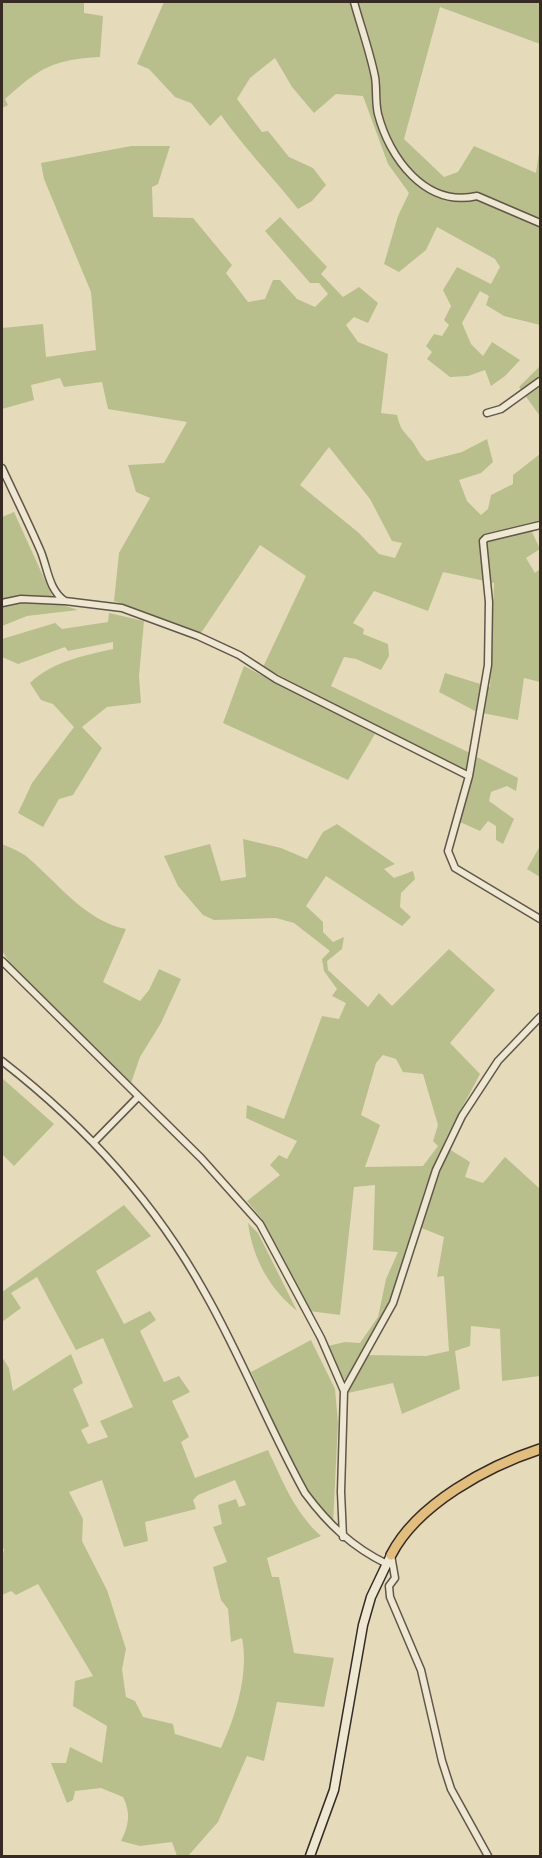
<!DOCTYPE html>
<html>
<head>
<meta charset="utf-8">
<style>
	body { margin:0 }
	#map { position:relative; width:542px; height:1858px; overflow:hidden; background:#e5dbbb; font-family:"IM FELL Great Primer",serif }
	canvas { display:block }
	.frame { position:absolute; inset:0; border:3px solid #372a24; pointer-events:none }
</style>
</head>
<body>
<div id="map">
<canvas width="542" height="1858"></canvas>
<div class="frame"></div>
</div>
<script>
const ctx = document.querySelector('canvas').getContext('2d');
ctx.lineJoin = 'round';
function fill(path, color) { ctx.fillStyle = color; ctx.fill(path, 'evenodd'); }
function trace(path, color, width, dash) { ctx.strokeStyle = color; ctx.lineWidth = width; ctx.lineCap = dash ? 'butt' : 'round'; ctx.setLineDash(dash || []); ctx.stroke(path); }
fill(new Path2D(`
	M2 2H84V13L103 16 100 57C52 60 41 67 5 99L8 105 2 108Z
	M164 2H540V44L440 7 404 139 444 177 458 172 474 146 536 173 540 146V325L504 316 486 305 489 296 480 291 462 323 471 344 483 356 492 342 520 360 505 376 491 386 485 370 468 376 450 377 427 359 432 352 426 346 434 334 442 336 449 325 444 320 451 306 443 290 457 267 491 284 500 267 495 259 437 227 426 250 399 272 384 264 398 216 409 193 388 164 363 96 336 94 314 113 292 87 275 58 250 78 237 99 262 132 268 131 289 157 313 168 326 185 312 201 298 209C273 177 244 148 221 115L210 126 191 103 175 97 149 69 137 64Z
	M131 146H170L158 184 152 187 153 217 193 218 232 265 226 273 248 302 265 299 273 280H280L297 299 315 307 328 294 319 283H310L265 231 280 217 327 267 321 274 343 297 359 287 378 303 368 323 354 317 346 325 358 342 388 354 381 413 397 415C401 431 403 430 412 441 418 449 419 455 427 461L462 452 487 439 493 462 481 473 459 480 467 501 481 515 488 509 491 495 513 484V475L540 454V528L532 532 540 549 526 558 535 573 540 569V682L524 678 518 720 477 712 439 692 445 673 490 687 494 583 443 572 428 611 374 591 353 623 364 629 363 634 388 644 389 656 381 670 356 659 344 657 331 686 470 753 465 771 263 667 306 576 260 545 201 633 114 601 119 553 150 498 136 492 128 465 164 463 187 422 108 409 102 382 64 387 60 378 31 385 34 400 2 409V328L43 324 46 357 96 350 91 292 44 179 41 163ZM329 447 370 499 392 541 402 543 395 558 379 554 359 533 300 485Z
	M540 366V416L519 387Z
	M14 512 53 598 60 604 78 610 27 616 2 626V517Z
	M109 613 144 621 139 676 141 703 107 707 82 727 102 748 73 795 59 799 43 827 18 813 32 783 74 727 53 704 41 700 30 683C53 661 83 656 113 649V642L68 651 65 647 18 664 2 657V639L55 623 62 629 108 622Z
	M244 666 375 734 348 780 223 723Z
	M477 757 518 778 516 791 507 786 491 792 489 801 514 819 503 844 496 840V826L488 821 480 831 460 822 468 781Z
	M337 824 395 864 384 869 394 878 413 871 415 879 401 893 400 907 411 917 402 926 326 876 306 906 323 922V932L333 942 344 937 342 949 327 961 328 970 368 1007 379 993 392 1006 449 949 495 990 450 1043 480 1074 447 1136 424 1192 402 1271 387 1309 350 1374 343 1381 328 1346 345 1342 360 1343 378 1317 386 1279 398 1252 373 1250 375 1185 354 1187 340 1315 309 1311 262 1219 247 1201 280 1175 270 1165 279 1155 287 1159 297 1141 246 1118 247 1105 284 1119 322 1016 339 1019 346 1003 332 996 337 989 324 971 322 959 330 951 294 923 276 918 214 920 203 915 178 886 164 856 210 844 221 881 246 877 243 839 281 848 307 859 323 832ZM383 1055 396 1059 403 1072 423 1074 438 1125 433 1141 438 1146 423 1166 365 1167 380 1125 361 1115 376 1063Z
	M2 844C9 847 19 851 26 856 57 882 85 921 126 929L103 982 140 1001 149 990 159 969 181 979 161 1023 140 1057 131 1083 12 966 2 951Z
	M540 846V877L527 869Z
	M2 1078 54 1124 14 1166 2 1154Z
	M449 1149 470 1162 465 1177 483 1183 505 1157 539 1188 540 1186V1376L502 1381 500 1329 471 1326 470 1346 455 1351 460 1389 402 1414 393 1383 348 1393 367 1355 426 1356 449 1351 444 1276 437 1277 444 1237 419 1227Z
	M124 1205 151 1236 96 1271 124 1324 150 1311 156 1320 140 1331 164 1382 179 1376 190 1392 172 1401 189 1437 181 1442 195 1478 268 1450C282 1480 295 1513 321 1536L267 1558 272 1577H279L294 1653 334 1658 324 1707 277 1702 264 1761 247 1756 218 1822 188 1856H177L172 1842 140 1846 121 1841C129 1825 131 1813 123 1797L101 1788 75 1791 73 1800 67 1803 51 1763H66L70 1747 102 1763 107 1726 73 1706 75 1681 93 1676 38 1584 16 1595 11 1591 2 1595V1557L4 1550 2 1546V1357L9 1368 13 1391 71 1354 83 1383 73 1389 89 1426 81 1430 88 1444 108 1437 100 1421 133 1407 103 1338 76 1350 37 1277 11 1293 21 1308 2 1322V1292ZM102 1480 124 1547 148 1541 145 1522 196 1509 193 1500 198 1495 235 1480 246 1505 239 1507 236 1499 218 1505 222 1524 213 1527 227 1562 213 1567 221 1600 228 1609 231 1642 242 1638C249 1674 236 1715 221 1748L175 1734 173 1724 143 1717 135 1701 126 1697 122 1669 126 1649 107 1590 82 1541 83 1519 69 1492Z
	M248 1223 258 1233 297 1311C269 1288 253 1259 248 1223Z
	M311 1340 335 1389 338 1423 333 1524C295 1481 275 1422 251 1372Z`), '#b8bf8d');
const minor = new Path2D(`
	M354 2C361 27 370 52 375 77 377 89 375 101 378 114 389 157 425 208 477 196L540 223
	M487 413 501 409 540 381
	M2 468C15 496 29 524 41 552 48 570 49 590 65 601L122 608 198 636 239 655 276 679 469 776
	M540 525 486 538 483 541 489 602 488 665 469 776 448 851 455 868 540 919
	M2 603 21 599 64 601
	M2 961 201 1158 260 1224 321 1338 344 1391 341 1492 343 1537
	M2 1061C83 1124 155 1202 205 1293 242 1358 269 1428 305 1493 328 1524 352 1547 387 1564
	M94 1142 138 1097
	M344 1391 393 1303 436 1170 462 1116 498 1061 540 1017
	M391 1555 395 1578 389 1586 390 1597 421 1670 442 1761 451 1789 488 1856`);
const secondary = new Path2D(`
	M310 1856 334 1790 363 1625 371 1597 391 1555`);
const primary = new Path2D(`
	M391 1555C417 1504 488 1466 540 1449`);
trace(minor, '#62564a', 9);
trace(secondary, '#372a24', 11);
trace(primary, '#372a24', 12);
trace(minor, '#eee8d3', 6);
trace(secondary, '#eee8d3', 8);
trace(primary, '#e2be7e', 9);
</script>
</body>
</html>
